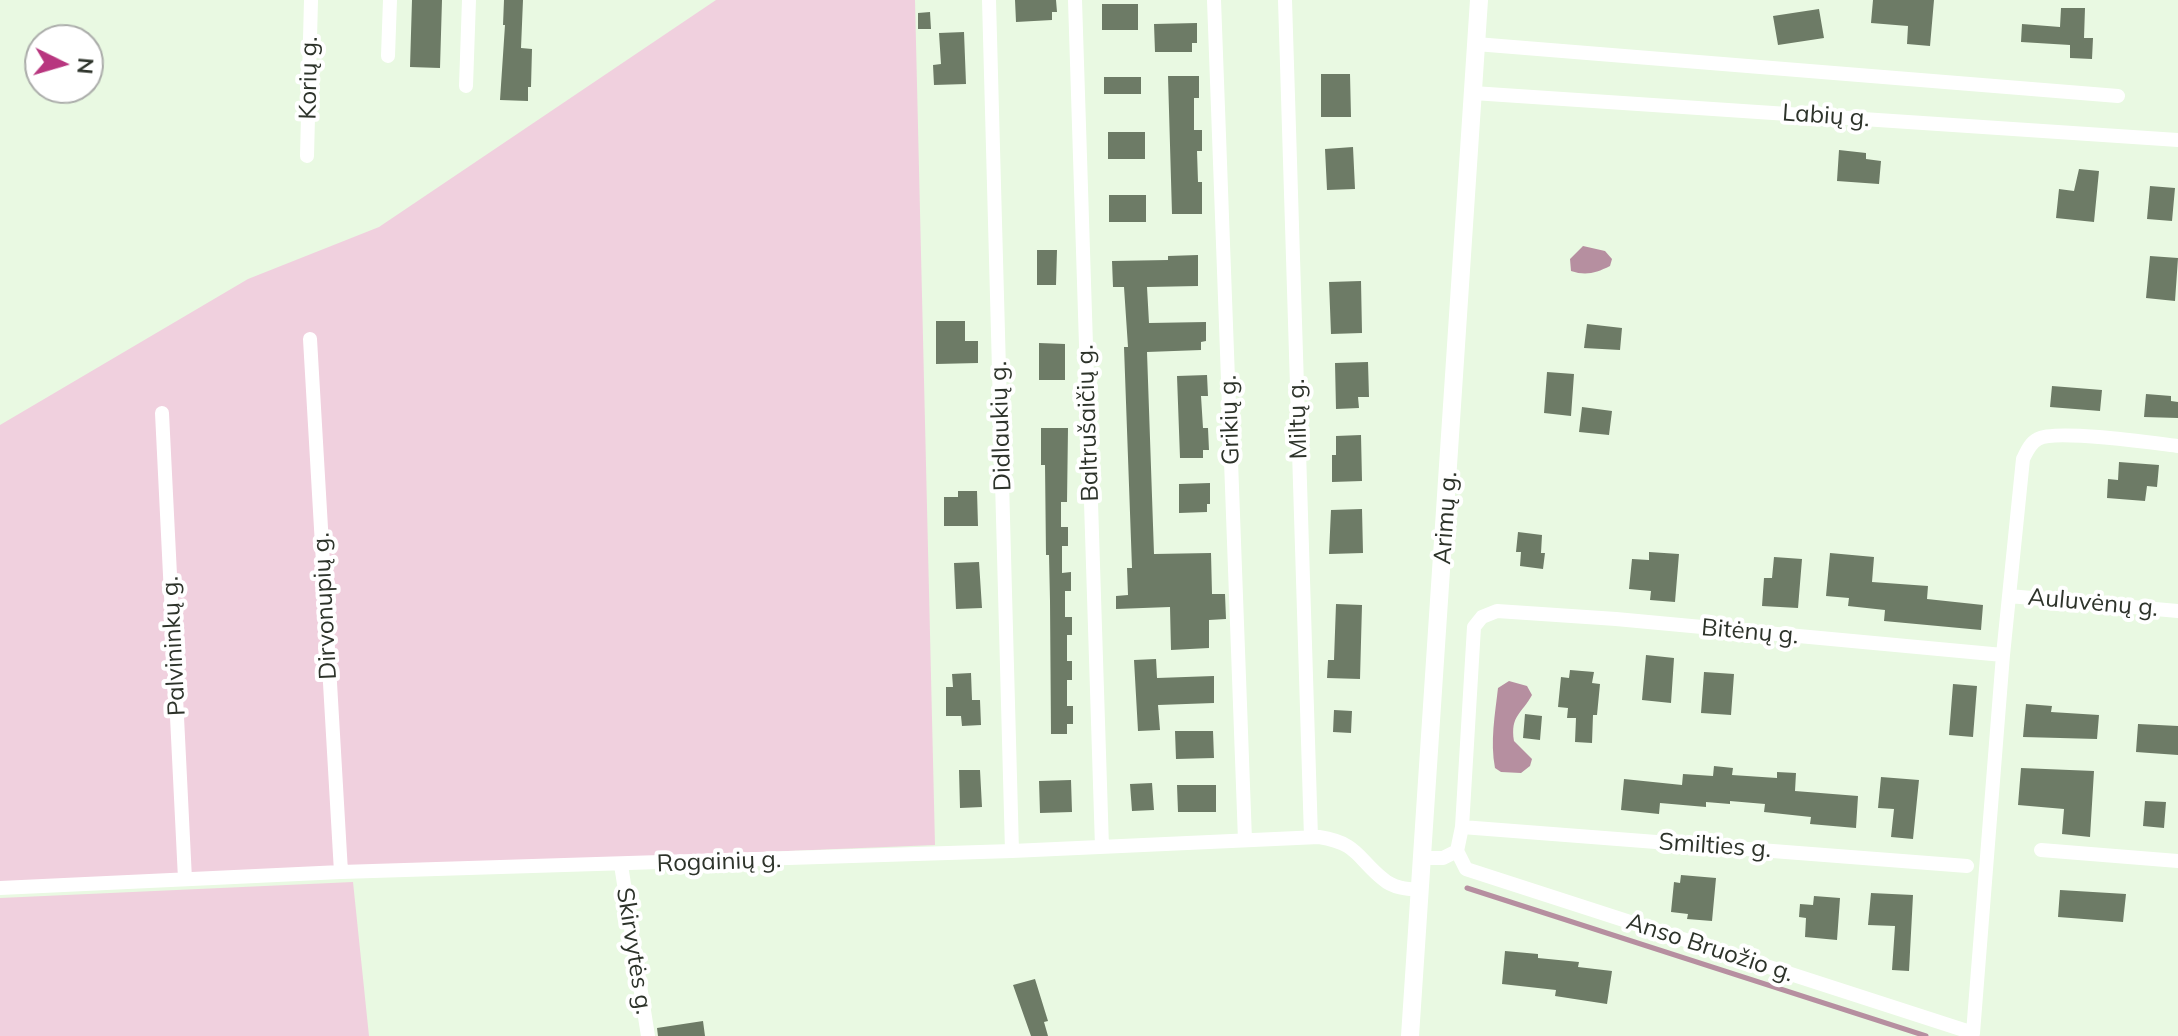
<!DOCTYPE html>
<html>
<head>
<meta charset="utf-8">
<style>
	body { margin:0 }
	#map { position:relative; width:2178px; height:1036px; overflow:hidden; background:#e9f9e2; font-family:Mulish,sans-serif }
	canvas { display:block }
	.north { position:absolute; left:24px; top:24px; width:80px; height:80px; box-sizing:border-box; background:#fff; border:2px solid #abadaa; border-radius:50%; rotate:95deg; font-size:22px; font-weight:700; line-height:32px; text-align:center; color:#2d332a }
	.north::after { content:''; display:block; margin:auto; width:28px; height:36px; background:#b8367f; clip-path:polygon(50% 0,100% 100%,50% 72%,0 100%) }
</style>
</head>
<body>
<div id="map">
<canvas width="2178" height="1036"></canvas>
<div class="north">N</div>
</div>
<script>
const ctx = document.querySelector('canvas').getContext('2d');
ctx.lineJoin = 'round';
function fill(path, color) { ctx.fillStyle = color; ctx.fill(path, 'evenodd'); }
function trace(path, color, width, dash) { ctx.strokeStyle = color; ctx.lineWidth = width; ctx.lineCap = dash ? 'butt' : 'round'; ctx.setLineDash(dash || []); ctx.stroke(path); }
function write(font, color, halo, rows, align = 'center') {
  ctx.font = font + ' Mulish,sans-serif'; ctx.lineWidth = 8; ctx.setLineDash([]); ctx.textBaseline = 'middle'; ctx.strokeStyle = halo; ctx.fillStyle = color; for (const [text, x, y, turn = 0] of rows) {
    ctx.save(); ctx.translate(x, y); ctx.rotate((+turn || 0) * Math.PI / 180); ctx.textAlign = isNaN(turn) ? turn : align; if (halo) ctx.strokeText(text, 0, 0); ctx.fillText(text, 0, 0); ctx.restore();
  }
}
fill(new Path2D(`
	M716 0H915L935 845 0 883V425L248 279 379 227Z
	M353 882 369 1036H0V898Z`), '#f0d0de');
fill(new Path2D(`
	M1583 246 1605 251 1612 259 1610 266C1596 273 1586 276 1571 271L1570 259Z
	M1509 681 1527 686 1532 695C1522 714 1510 715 1514 741L1532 759 1530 766 1521 773 1501 772 1495 768C1490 741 1495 715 1498 688Z`), '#b68fa0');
trace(new Path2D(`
	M1467 888 1926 1036`), '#b68fa0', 5);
fill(new Path2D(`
	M412 0H442L440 68 410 67Z
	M504 0H523L521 48 532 49 531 87H528V101L500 100 505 25H503Z
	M1015 0H1056L1057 12H1052V20L1016 22Z
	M1873 0H1934L1930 46 1907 44 1908 26 1871 23Z
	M1102 4H1138V30H1102Z
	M2061 8H2085L2084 38H2093L2092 59 2070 58V45L2021 42 2022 24 2060 27Z
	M1819 9 1824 38 1778 45 1773 16Z
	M930 12 931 29H918V13Z
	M1197 23V43H1192V52H1155L1154 24Z
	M964 32 966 84 934 85 933 65 941 64 939 33Z
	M1321 74H1350L1351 117H1321Z
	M1168 76H1199V98H1194V130H1202V151H1197L1198 182H1202V214H1172Z
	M1104 77H1141V94H1104Z
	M1108 132H1145V159H1108Z
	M1353 147 1355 189 1327 190 1325 149Z
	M1839 150 1866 153V159L1881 161 1879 184 1837 181Z
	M2079 169 2099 171 2094 222 2056 218 2059 189 2074 191Z
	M2150 186 2175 188 2172 221 2147 219Z
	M1109 195H1146V222H1109Z
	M1037 250H1057L1056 285H1037Z
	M1198 255V286L1147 287 1149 323 1206 322V341L1201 342V350L1147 352 1154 554 1211 553 1212 594H1225L1226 619 1209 620V648L1171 650 1170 607 1116 609V596L1128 595 1127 568H1132L1124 347H1128L1124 287H1113L1112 261 1168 260V256Z
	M2150 256 2178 258 2175 301 2146 298Z
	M1361 281 1362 333 1331 334 1329 282Z
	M936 321H965V341H978V363L936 364Z
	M1587 324 1622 328 1620 350 1584 348Z
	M1039 343 1065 344V380H1039Z
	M1368 362 1369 397H1358L1359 408 1336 409 1335 363Z
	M1547 372 1574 374 1571 416 1544 413Z
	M1207 375 1208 396H1201L1203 428H1208L1209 450H1203V458H1180L1177 376Z
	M2052 386 2102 390 2100 411 2050 407Z
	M2146 394 2171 396V401L2178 402V418L2144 417Z
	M1582 407 1612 411 1609 435 1579 432Z
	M1041 428H1068L1067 502H1061V527H1068V546H1062V573L1071 572V591H1065V617H1072V635H1067V661H1072V680H1067V706H1073V724H1067V734H1051L1050 601 1049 555H1046L1045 465H1041Z
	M1361 435 1362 481 1332 482V455H1336V436Z
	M2119 462 2159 465 2157 487 2147 486 2145 501 2107 498 2108 479 2118 480Z
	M1210 483V504H1207V512L1179 513V484Z
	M958 491H977L978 526H944V497H958Z
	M1362 509 1363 553 1329 554 1331 510Z
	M1518 532 1542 535 1541 553H1545L1543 569 1520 566 1521 552H1516Z
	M1649 552 1679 554 1675 602 1650 600 1651 591 1629 589 1632 559 1649 560Z
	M1830 553 1874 557 1872 582 1928 586 1927 599 1983 605 1981 630 1884 621 1885 610 1848 606 1849 598 1826 596Z
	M1774 557 1802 559 1798 608 1762 606 1764 578H1772Z
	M979 562 982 608 956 609 954 563Z
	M1336 604 1362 605 1360 679 1327 678 1328 660H1334Z
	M1646 655 1674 658 1671 703 1642 700Z
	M1156 659 1157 678 1214 676V703L1158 705 1160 730 1138 731 1134 660Z
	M1570 670 1594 672 1592 683 1600 684 1597 715H1593L1592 743 1575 742 1576 718H1567L1568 708 1558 707 1561 677 1569 678Z
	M1704 672 1734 674 1731 715 1701 713Z
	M971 673 972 700H980L981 725 962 726 961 716H946V687H953L952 674Z
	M1953 684 1977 686 1973 737 1949 735Z
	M2026 704 2052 706 2051 712 2099 715 2097 739 2023 737Z
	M1334 710 1352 711 1351 733 1333 732Z
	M1525 714 1542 716 1540 740 1523 738Z
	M2138 724 2178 726V755L2136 752Z
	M1175 731H1213L1214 758 1176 759Z
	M1714 766 1733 768 1732 775 1777 778V772L1796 773 1795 791 1858 796 1856 828 1810 824 1811 817 1764 812 1765 804 1730 801V804L1706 802V807L1660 803 1659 814 1621 810 1624 779 1682 785 1683 774 1713 776Z
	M2021 768 2094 771 2090 837 2062 834 2064 809 2018 805Z
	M959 770H980L982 807 960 808Z
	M1881 777 1919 780 1913 839 1891 837 1894 809 1878 808Z
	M1071 780 1072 812 1040 813 1039 781Z
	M1152 783 1154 810 1132 811 1130 784Z
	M1177 785H1216V812H1178Z
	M2145 801 2166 802 2164 828 2143 826Z
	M1681 875 1716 878 1712 921 1687 919 1688 914 1671 912 1674 882 1680 883Z
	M2060 890 2126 894 2123 922 2058 917Z
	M1871 893 1913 895 1909 971 1892 970 1895 926 1868 925Z
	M1814 896 1840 898 1837 940 1805 937 1806 918 1799 917 1800 904 1813 905Z
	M1505 951 1538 954V958L1579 962 1578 967 1612 971 1607 1004 1555 996 1556 990 1502 984Z
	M1035 979 1048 1021 1044 1022 1048 1036H1031L1013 985Z
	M703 1021 705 1036H658L657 1028Z`), '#6d7b66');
trace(new Path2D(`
	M989 0 1012 851
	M1075 0 1102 847
	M1214 0 1245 840
	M1285 0 1311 837
	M1476 44 2118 96
	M388 56 390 0
	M466 86 469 0
	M1473 93 2178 140
	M307 156 311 0
	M310 339 341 872
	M162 413 185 879
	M2009 596 2178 611
	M1462 827 1967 866
	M2041 850 2178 861
	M1457 851 1466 869 1973 1033 2003 655 2023 459C2027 451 2030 443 2038 439 2055 429 2153 443 2178 446
	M1422 858H1443L1457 851 1462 827 1474 627 1482 617 1497 611 1616 619 2003 655
	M621 865 648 1036
	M0 888 341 872 1012 851 1319 837C1358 843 1357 858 1383 879 1393 888 1407 889 1420 890`), '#fff', 14);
trace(new Path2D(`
	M1410 1036 1479 0`), '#fff', 18);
write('24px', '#2d332a', '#fff', [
	["Korių g.",309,78,-89],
	["Labių g.",1826,116,4],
	["Miltų g.",1298,419,-92],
	["Grikių g.",1230,420,-92],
	["Baltrušaičių g.",1088,423,-92],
	["Didlaukių g.",1001,426,-92],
	["Arimų g.",1446,518,-86],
	["Auluvėnų g.",2093,603,5],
	["Dirvonupių g.",325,606,-93],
	["Bitėnų g.",1750,632,5],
	["Palvininkų g.",174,646,-93],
	["Smilties g.",1715,846,4],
	["Rogainių g.",719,862,-2],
	["Anso Bruožio g.",1710,948,18],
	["Skirvytės g.",634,951,81]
]);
</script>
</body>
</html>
